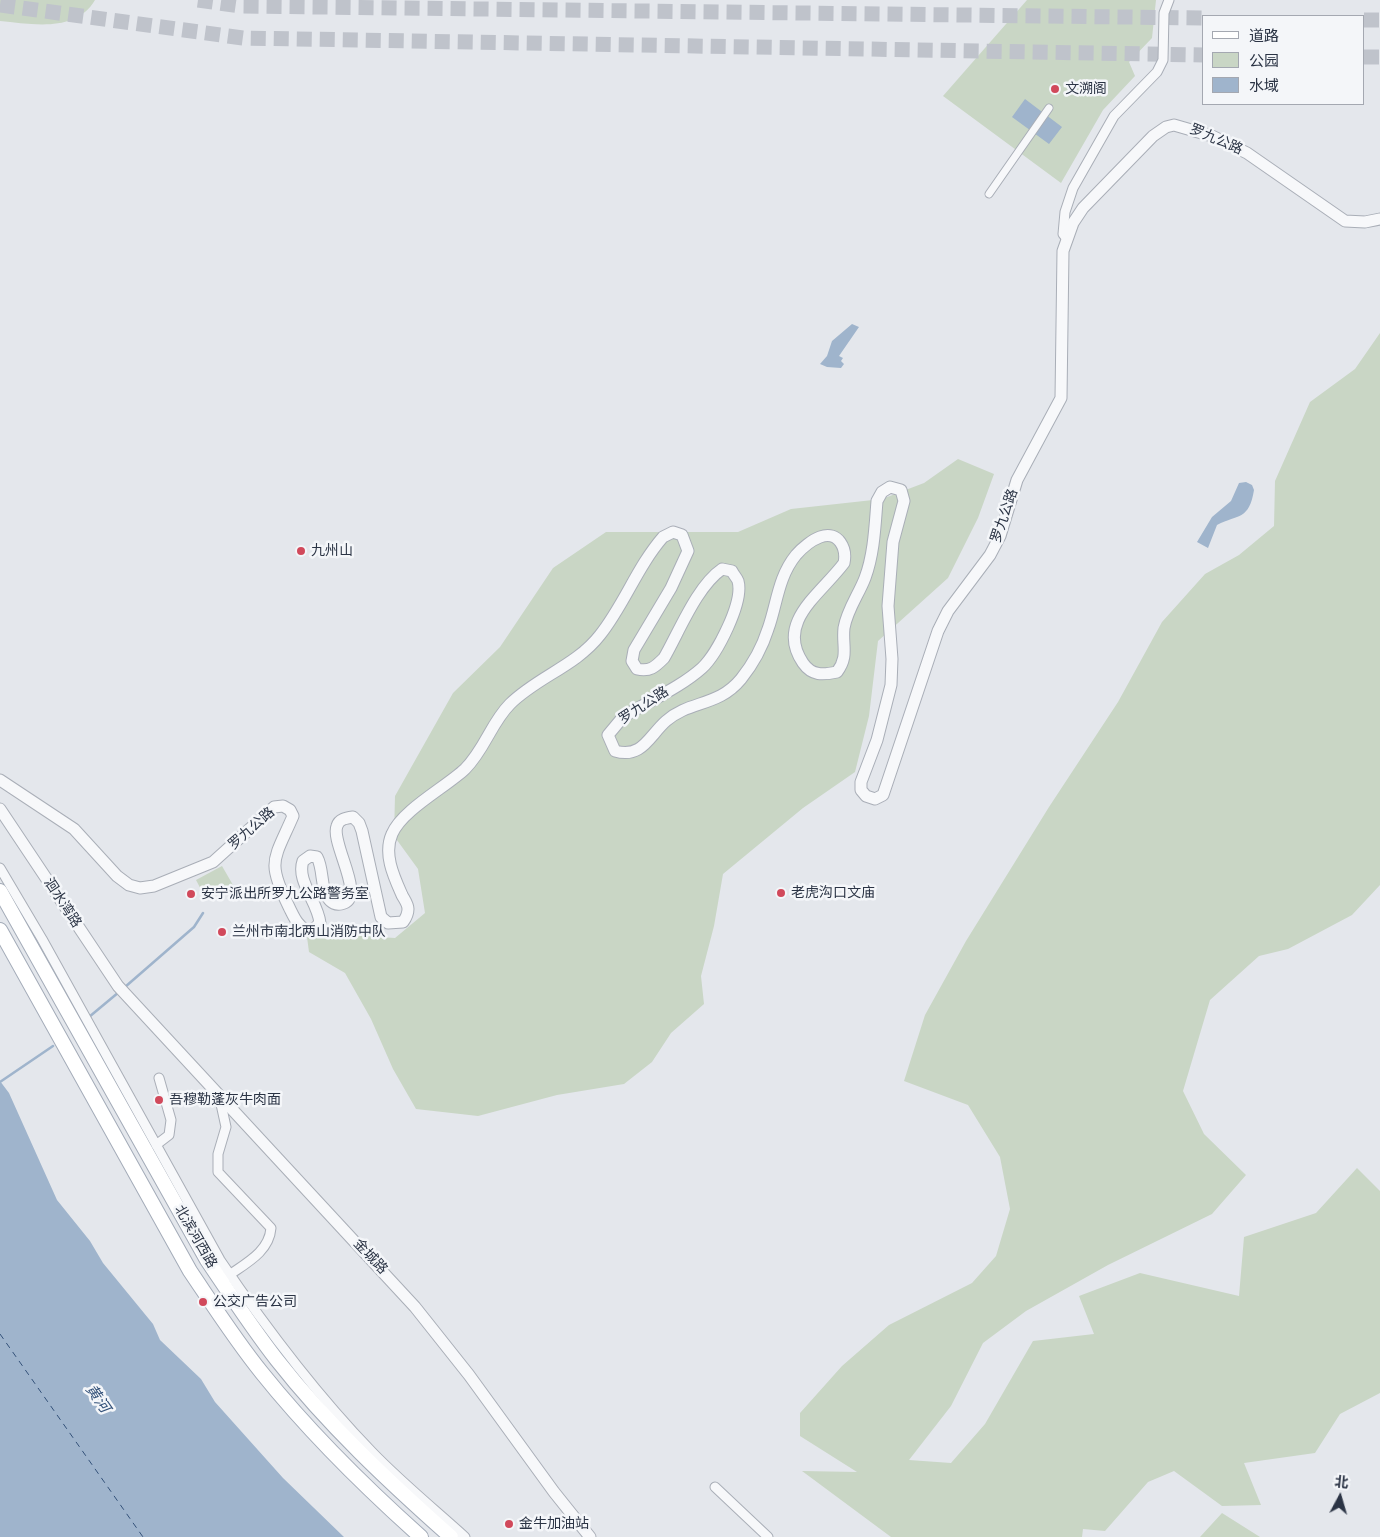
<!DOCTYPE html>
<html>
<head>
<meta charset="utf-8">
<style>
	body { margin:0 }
	#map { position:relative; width:1380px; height:1537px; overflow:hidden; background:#e4e7ec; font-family:"Roboto Condensed","Noto Sans SC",sans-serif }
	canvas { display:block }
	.legend { position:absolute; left:1202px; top:15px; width:162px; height:90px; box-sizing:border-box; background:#f4f6f9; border:1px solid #a4a8b1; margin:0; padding:6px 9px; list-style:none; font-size:15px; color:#2b3445 }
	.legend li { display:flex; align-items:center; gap:10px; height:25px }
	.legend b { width:25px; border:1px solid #a4a8b1 }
	.north { position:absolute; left:1315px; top:1472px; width:50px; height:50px; -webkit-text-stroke:4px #f4f6f9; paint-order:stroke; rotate:6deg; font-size:14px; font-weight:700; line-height:20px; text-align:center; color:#2b3445 }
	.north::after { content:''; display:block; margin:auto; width:18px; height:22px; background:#2b3445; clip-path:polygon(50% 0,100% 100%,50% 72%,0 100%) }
</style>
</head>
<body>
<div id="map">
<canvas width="1380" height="1537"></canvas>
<ul class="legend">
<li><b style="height:6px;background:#fff"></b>道路</li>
<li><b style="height:14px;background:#c9d6c5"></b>公园</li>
<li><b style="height:14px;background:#9fb4cc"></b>水域</li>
</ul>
<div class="north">北</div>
</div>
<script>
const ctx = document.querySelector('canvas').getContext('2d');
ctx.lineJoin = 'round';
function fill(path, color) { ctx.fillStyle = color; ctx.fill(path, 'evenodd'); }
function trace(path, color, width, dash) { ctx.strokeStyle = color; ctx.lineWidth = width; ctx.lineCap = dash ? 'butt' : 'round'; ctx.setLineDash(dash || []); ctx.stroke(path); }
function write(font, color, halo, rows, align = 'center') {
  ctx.font = font + ' "Roboto Condensed","Noto Sans SC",sans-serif'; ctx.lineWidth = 5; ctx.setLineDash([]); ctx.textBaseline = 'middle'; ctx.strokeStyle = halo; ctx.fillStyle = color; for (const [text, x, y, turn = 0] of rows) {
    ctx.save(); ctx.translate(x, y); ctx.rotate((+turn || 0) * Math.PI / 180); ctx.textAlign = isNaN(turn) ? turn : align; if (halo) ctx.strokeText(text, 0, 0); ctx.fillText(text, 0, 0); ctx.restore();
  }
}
fill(new Path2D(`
	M0 0H95C76 33 32 24 0 21Z
	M1027 0H1156L1152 38 1129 62 1135 76 1103 110 1061 183 943 96Z
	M1380 333V885L1352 915 1288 949 1259 956 1210 1000 1183 1091 1204 1134 1246 1175 1212 1214 1108 1265 1026 1311 983 1343 951 1406 909 1460 951 1463 985 1424 1033 1341 1094 1334 1079 1296 1140 1273 1239 1296 1244 1237 1316 1213 1357 1168 1380 1191V1393L1340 1414 1315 1453 1244 1463 1261 1505 1222 1506 1174 1471 1148 1482 1105 1531 1083 1529 1082 1537H891L802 1471 857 1472 800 1436V1413L842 1366 889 1325 972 1283 996 1256 1010 1209 1000 1157 968 1105 904 1081 925 1015 966 941 1049 807 1118 702 1162 622 1205 574 1239 555 1274 526 1275 481 1310 402 1355 369Z
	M958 459 994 474 978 518 948 578 878 641 869 716 855 772 803 808 723 874 714 926 701 976 704 1004 671 1033 652 1062 624 1084 557 1095 478 1116 416 1109 393 1069 371 1019 345 973 309 952 307 937 347 935 395 938 425 913 418 869 394 836 395 796 453 693 500 647 553 568 606 532H738L791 509 882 499 924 483Z
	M222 866 233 885 206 899 196 880Z
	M1222 1513 1260 1537H1200Z`), '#c9d6c5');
fill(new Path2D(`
	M1025 99 1062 127 1049 144 1012 117Z
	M852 324 859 327 839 356 843 358 841 361 844 364 841 368 827 367 820 364 827 356 832 341Z
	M1246 482 1252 485 1254 490C1249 520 1239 514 1217 525L1208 548 1197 542 1212 517 1231 501 1239 483Z
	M0 1081 9 1093 57 1200 90 1241 103 1263 153 1324 160 1340 201 1379 215 1402 283 1478 344 1537H0Z`), '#9fb4cc');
trace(new Path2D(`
	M125 987 194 927 203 913
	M89 1017 119 992
	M0 1082 53 1046`), '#9fb4cc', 2.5);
trace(new Path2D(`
	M0 1334 143 1537`), '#34527a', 1, [6, 5]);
trace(new Path2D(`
	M198 0 240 6 1204 18
	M0 5 243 38 1204 55
	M1364 20H1380
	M1364 57H1380`), '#bfc3cb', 15, [15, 8]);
const pedestrian = new Path2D(`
	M989 194 1049 108`);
const minor = new Path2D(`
	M1067 239 1063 234 1065 212 1073 188 1114 116 1157 72 1163 60 1164 13 1169 0
	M0 868 42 939 220 1260C266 1328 315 1393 372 1452 401 1482 434 1509 465 1537
	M219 1095 226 1127 218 1154V1172L271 1228C269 1253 244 1264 225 1278
	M156 1145 169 1135 171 1120 159 1078
	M715 1487 768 1537`);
const tertiary = new Path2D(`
	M0 780 74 829 117 876 129 885 140 888 154 886 213 862 274 807 283 806 290 810 293 816C274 860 266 861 289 907 294 917 297 925 307 931L315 928 320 923C318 902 296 881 303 861L310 856 317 857C324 870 320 886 328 898 331 903 336 905 341 904 368 899 330 843 337 826 339 819 346 818 353 817L359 823 362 831 381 917 388 923 403 922C406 918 408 915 408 909 408 904 404 899 402 895 394 877 383 854 392 834 402 810 446 787 465 769 485 749 491 723 510 704 537 677 576 666 600 635 624 605 637 567 663 537L673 532 682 535 688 551 671 588 634 650 632 661 637 669C650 672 655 667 664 658 679 632 697 586 722 569L732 571C733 574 737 578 738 581 744 602 717 654 702 668 681 687 647 702 623 717L608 735 615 751C642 759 649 736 666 721 690 700 718 707 741 679 753 664 762 648 768 629 777 604 778 577 796 555 802 548 812 540 820 537 839 530 847 549 844 563 821 594 775 622 803 663 812 676 823 675 837 672 849 656 842 646 844 628 847 610 859 594 865 578 874 554 875 526 877 501L882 492 890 487 901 490 904 501 893 542 888 606 892 659 891 685 877 740 861 782V790L866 796 875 799 883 795 938 631 948 611 990 555 1000 536 1017 480 1061 398 1063 251 1073 223 1083 208 1153 136 1166 127 1174 125 1212 136 1247 153 1345 221 1365 222 1380 219
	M0 809 118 986 415 1307 469 1375 554 1492 590 1537`);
const primary = new Path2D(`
	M0 891 207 1260C230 1294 252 1328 277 1360 328 1425 389 1482 451 1537
	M0 930 190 1271C213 1305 236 1341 262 1373 310 1433 364 1486 421 1537`);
trace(pedestrian, '#a9aeb7', 9);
trace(minor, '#a9aeb7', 11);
trace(tertiary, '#a9aeb7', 13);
trace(primary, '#a3abb8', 16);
trace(pedestrian, '#f7f8fa', 7);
trace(minor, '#f7f8fa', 9);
trace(tertiary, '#f7f8fa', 11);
trace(primary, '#fff', 14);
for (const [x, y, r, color] of [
	[1055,89,5,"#d1495b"],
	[301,551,5,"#d1495b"],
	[781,893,5,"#d1495b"],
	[191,894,5,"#d1495b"],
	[222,932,5,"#d1495b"],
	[159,1100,5,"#d1495b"],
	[203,1302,5,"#d1495b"],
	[509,1524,5,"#d1495b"]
]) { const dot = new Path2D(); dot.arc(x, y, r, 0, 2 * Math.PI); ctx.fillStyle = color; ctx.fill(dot); trace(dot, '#f4f6f9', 2); }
write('14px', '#2b3445', '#f4f6f9', [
	["文溯阁",1065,89],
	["九州山",311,551],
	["老虎沟口文庙",791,893],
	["安宁派出所罗九公路警务室",201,894],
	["兰州市南北两山消防中队",232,932],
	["吾穆勒蓬灰牛肉面",169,1100],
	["公交广告公司",213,1302],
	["金牛加油站",519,1524]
], 'left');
write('14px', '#2b3445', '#f4f6f9', [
	["罗九公路",1216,140,23],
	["罗九公路",1005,516,-71],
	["罗九公路",644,706,-33],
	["罗九公路",252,829,-41],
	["洄水湾路",62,903,57],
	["北滨河西路",195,1237,60],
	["金城路",370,1257,47]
]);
write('italic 15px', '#34527a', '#f4f6f9', [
	["黄河",97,1399,55]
]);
</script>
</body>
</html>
